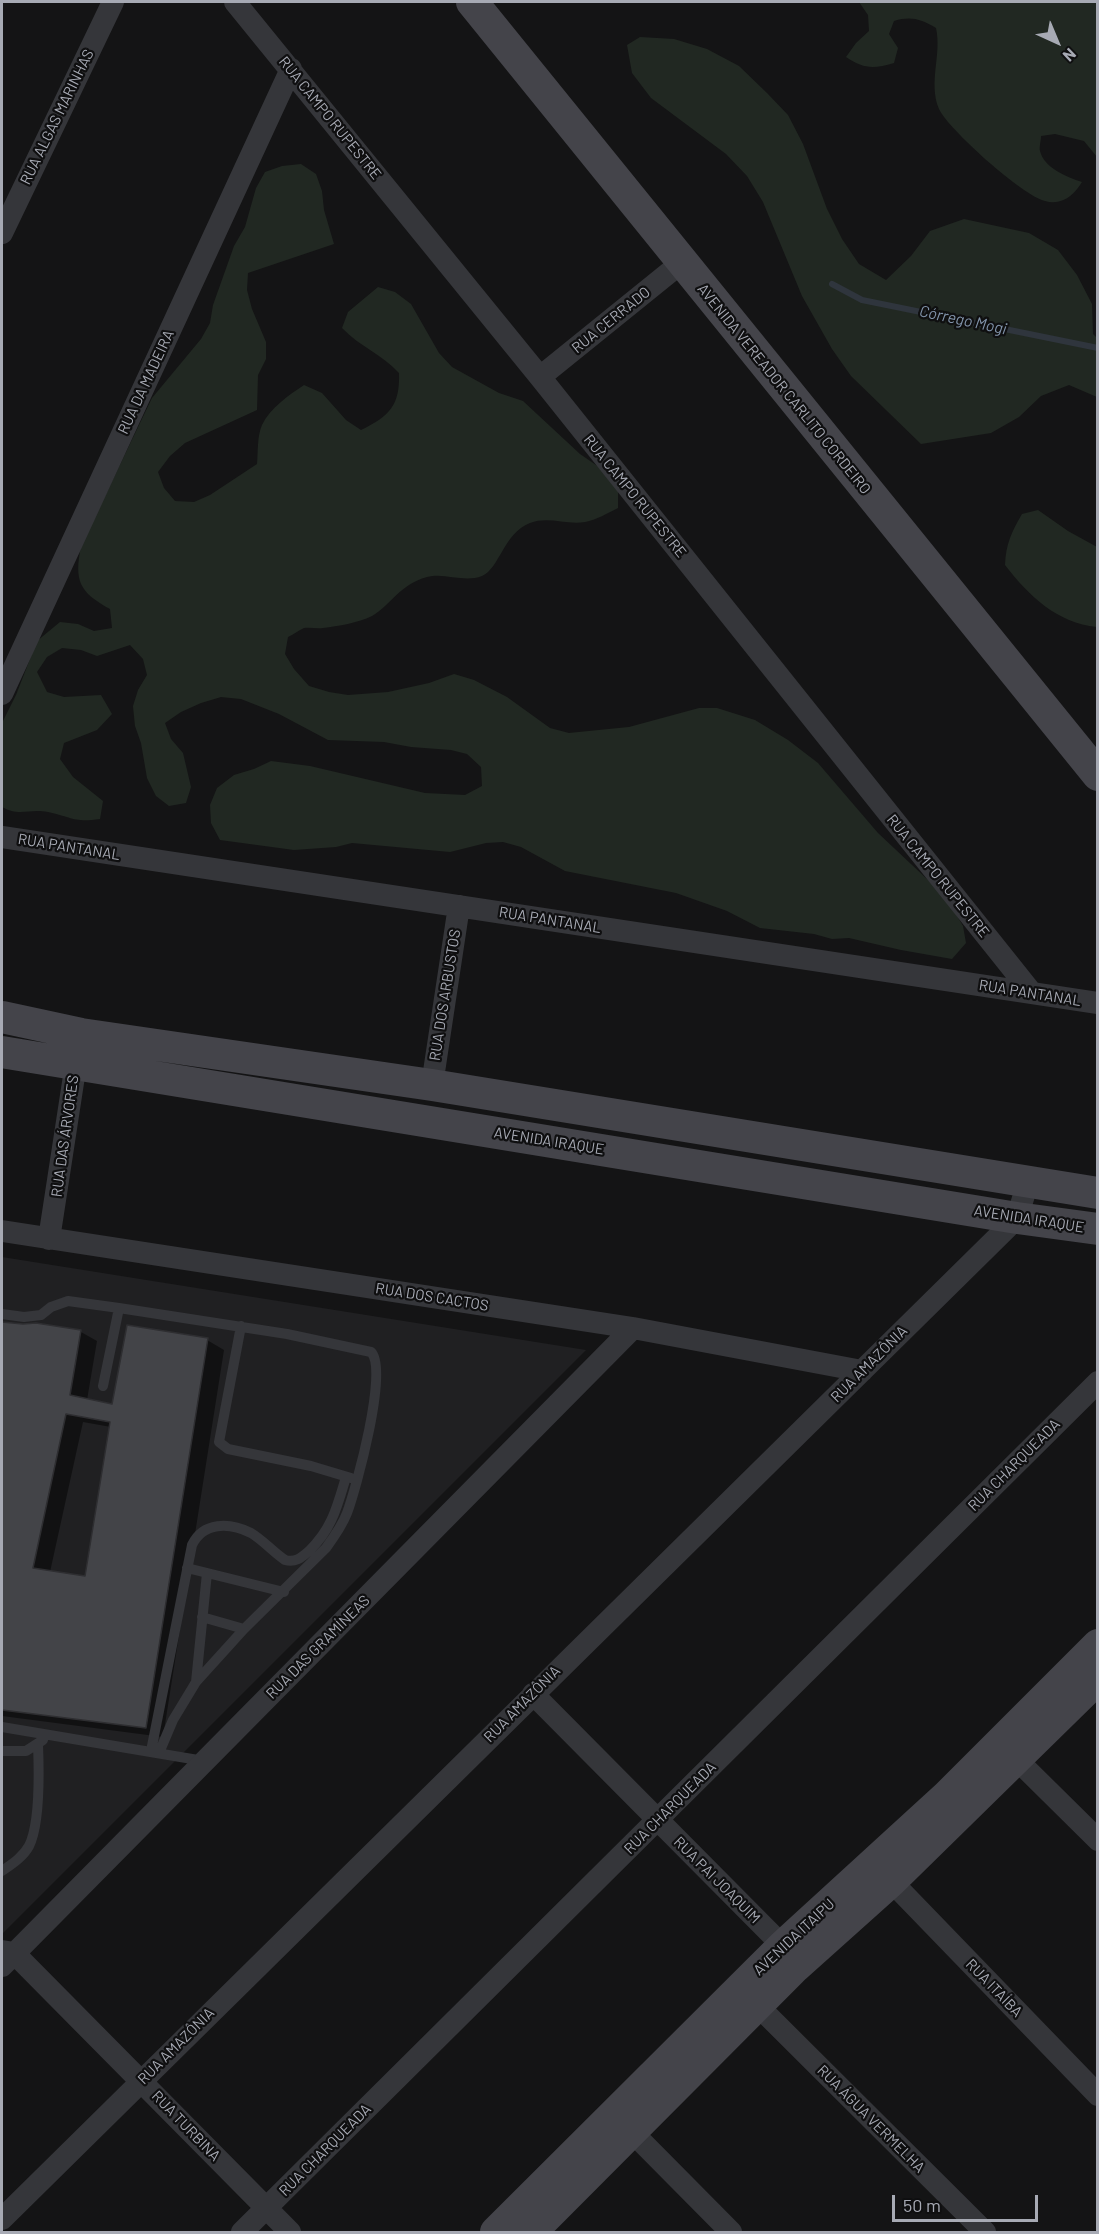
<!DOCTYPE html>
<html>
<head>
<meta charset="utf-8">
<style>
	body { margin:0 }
	#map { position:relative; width:1099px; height:2234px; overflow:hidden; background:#141415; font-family:Barlow,sans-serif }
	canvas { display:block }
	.frame { position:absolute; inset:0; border:3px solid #a7aab4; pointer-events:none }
	.north { position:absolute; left:1027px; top:12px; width:60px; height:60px; -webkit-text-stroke:4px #0f0f10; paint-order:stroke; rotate:136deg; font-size:16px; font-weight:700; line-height:24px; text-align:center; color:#a7aab4 }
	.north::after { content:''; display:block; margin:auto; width:21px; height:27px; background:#a7aab4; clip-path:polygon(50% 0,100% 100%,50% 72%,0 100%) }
	.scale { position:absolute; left:892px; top:2195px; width:146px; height:27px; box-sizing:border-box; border:3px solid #a7aab4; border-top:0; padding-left:8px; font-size:18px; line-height:21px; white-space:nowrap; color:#a7aab4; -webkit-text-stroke:4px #0f0f10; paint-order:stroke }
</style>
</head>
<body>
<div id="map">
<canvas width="1099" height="2234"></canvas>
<div class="frame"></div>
<div class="north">N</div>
<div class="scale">50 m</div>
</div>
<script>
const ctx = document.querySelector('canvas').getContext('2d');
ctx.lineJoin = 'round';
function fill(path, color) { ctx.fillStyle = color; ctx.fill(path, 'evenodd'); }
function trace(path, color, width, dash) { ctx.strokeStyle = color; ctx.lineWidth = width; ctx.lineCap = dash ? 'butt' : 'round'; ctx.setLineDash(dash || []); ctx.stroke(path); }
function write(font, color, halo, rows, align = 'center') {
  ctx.font = font + ' Barlow,sans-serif'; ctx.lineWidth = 4.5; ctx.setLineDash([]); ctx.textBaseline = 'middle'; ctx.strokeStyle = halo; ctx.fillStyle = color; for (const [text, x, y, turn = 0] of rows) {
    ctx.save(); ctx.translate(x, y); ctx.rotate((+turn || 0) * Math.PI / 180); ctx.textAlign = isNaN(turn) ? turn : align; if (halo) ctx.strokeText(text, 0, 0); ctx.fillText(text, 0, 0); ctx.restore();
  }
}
fill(new Path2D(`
	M2 1257 586 1350 2 1934Z`), '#202022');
fill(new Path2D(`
	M859 2H1097V157L1084 141 1055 134 1041 136C1041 141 1039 147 1040 151 1044 168 1067 177 1082 182 1074 195 1062 206 1045 201 1023 196 948 129 939 109 928 82 942 55 936 28 921 19 911 16 894 21L889 34 898 48 894 63C873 69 864 69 846 57L856 43 869 31 868 15Z
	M640 37 674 39 707 49 739 66 767 93 788 115 803 144 827 209 842 239 859 264 886 280 911 256 930 231 964 219 1029 233 1058 250 1077 275 1092 304 1093 334 1097 338V397L1069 385 1041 396 1019 417 991 433 921 444 851 376 832 349 802 296 763 202 747 176 726 154 651 98 632 73 627 45Z
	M301 164 316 174 322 191 324 210 334 244 248 273 247 290 252 309 266 342V359L258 375 257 410 185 443 170 456 158 472 164 488 175 501 194 502 210 495 257 464C258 453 257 436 262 425 270 408 289 395 304 385L322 393 346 420 361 430C390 416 400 405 399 373 382 354 360 347 342 328L348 312 378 287 395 292 411 304 439 353 452 367 499 393 523 401 580 454 596 465 609 477 618 491V508C608 513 596 520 585 522 566 525 548 516 530 523 503 534 500 568 482 576 463 583 445 572 427 577 399 585 392 604 372 616 358 623 338 626 323 628 317 629 310 627 304 628 299 630 293 635 288 637L285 654 294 669 309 686 329 692 348 695 388 692 429 683 454 674 474 680 507 697 550 728 569 733 629 727 699 708H717L755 720 788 740 818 763 878 833 945 896 963 926 966 943 952 959 901 950 849 938 832 939 814 934 760 928 727 911 676 893 565 871 521 847 503 842 486 843 450 852 352 843 336 847 294 850 220 840 211 823 210 805 217 788 234 775 254 769 271 761 310 766 425 793 465 795 482 786 481 767 467 754 451 750 411 747 384 742 328 740 279 714 241 699 221 697 201 703 181 712 165 723 171 739 183 753 191 787 186 803 169 806 156 796 147 778 141 743 135 726 133 706 138 690 147 675 143 659 130 645 97 656 81 650 62 648 47 657 37 672 47 692 64 697 101 695 112 714 97 730 64 743 60 759 73 777 103 801 100 819C74 823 72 817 48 812 29 808 20 817 2 807V723L16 695 37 641 60 622 78 624 94 631 112 628 110 609C79 592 74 581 81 546L152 398 201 339 210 323 213 305 234 246 245 227 256 188 265 172 282 166Z
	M1038 510 1068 531 1097 547V627C1057 623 1029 596 1005 565 1006 544 1011 533 1022 514Z`), '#212822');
fill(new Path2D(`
	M2 1322 81 1332 97 1341 87 1400 113 1406 207 1340 224 1350 163 1737 2 1716ZM83 1422 111 1427 87 1578 50 1572Z`), '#0007');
trace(new Path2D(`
	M832 284 862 300 1098 348`), '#2f353d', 6);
const building = new Path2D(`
	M2 1322 23 1324 36 1323 81 1330 70 1395 112 1404 127 1325 208 1338 146 1728 2 1710ZM66 1414 110 1422 85 1576 33 1568Z`);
fill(building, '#434448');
trace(building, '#2e2e31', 1.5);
trace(new Path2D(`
	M2 1314 24 1317 41 1315 51 1307 68 1301 119 1308
	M241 1326 219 1442 228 1449 311 1466 351 1478
	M103 1386 119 1308 287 1334 371 1352C389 1369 356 1489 347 1513 342 1526 334 1537 326 1548L244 1629 196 1682 173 1720 159 1753
	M187 1568 284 1592
	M202 1617 244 1629
	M196 1682 207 1573
	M2 1727 204 1761
	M2 1751H26L43 1740
	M151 1751 192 1545C203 1522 229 1522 251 1533 263 1540 273 1552 285 1560 295 1563 301 1558 309 1551 332 1529 337 1507 346 1477
	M2 1871C12 1864 23 1857 29 1846 40 1824 39 1769 38 1744`), '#35363a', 10);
trace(new Path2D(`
	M235 2 540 377 1032 993
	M2 233 113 2
	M540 377 681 263
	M2 694 291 69
	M2 837 1098 1003
	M432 1085 459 906
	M2 1231 633 1328 862 1371
	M49 1239 78 1050
	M533 1694 783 1946 790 1957
	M1005 1748 1098 1840
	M891 1881 1098 2095
	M2 1951 14 1953 290 2232
	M2 1966 633 1328
	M748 1996 985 2232
	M632 2132 731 2232
	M2 2219 1017 1218 1028 1182
	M242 2232 1098 1382`), '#35363a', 22);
trace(new Path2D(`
	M472 2 1098 775
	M2 1017 81 1034 432 1085 1098 1193
	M2 1052 1017 1218 1098 1229
	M496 2232 783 1946 947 1796 1098 1645
	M531 2232 795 1967 891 1881 1098 1678`), '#44444a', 32);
write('15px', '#a7aab4', '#0f0f10', [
	["RUA ALGAS MARINHAS",57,117,-64],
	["RUA CAMPO RUPESTRE",330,118,51],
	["RUA CERRADO",611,320,-39],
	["RUA DA MADEIRA",146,382,-65],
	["AVENIDA VEREADOR CARLITO CORDEIRO",784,389,51],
	["RUA CAMPO RUPESTRE",635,496,51],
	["RUA PANTANAL",69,847,9],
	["RUA CAMPO RUPESTRE",938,876,51],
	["RUA PANTANAL",550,920,9],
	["RUA PANTANAL",1030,993,9],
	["RUA DOS ARBUSTOS",445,995,-81],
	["RUA DAS ÁRVORES",65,1136,-82],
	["AVENIDA IRAQUE",549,1141,9],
	["AVENIDA IRAQUE",1029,1219,9],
	["RUA DOS CACTOS",432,1297,9],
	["RUA AMAZÔNIA",869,1364,-45],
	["RUA CHARQUEADA",1014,1465,-45],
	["RUA DAS GRAMÍNEAS",318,1647,-45],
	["RUA AMAZÔNIA",522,1704,-45],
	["RUA CHARQUEADA",670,1808,-45],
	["RUA PAI JOAQUIM",717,1880,45],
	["AVENIDA ITAIPU",794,1937,-43],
	["RUA ITAÍBA",994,1988,46],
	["RUA AMAZÔNIA",176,2046,-45],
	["RUA ÁGUA VERMELHA",871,2119,45],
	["RUA TURBINA",186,2126,46],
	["RUA CHARQUEADA",325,2150,-45]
]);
write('italic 16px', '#8294ab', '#0f0f10', [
	["Córrego Mogi",963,320,12]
]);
</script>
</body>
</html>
